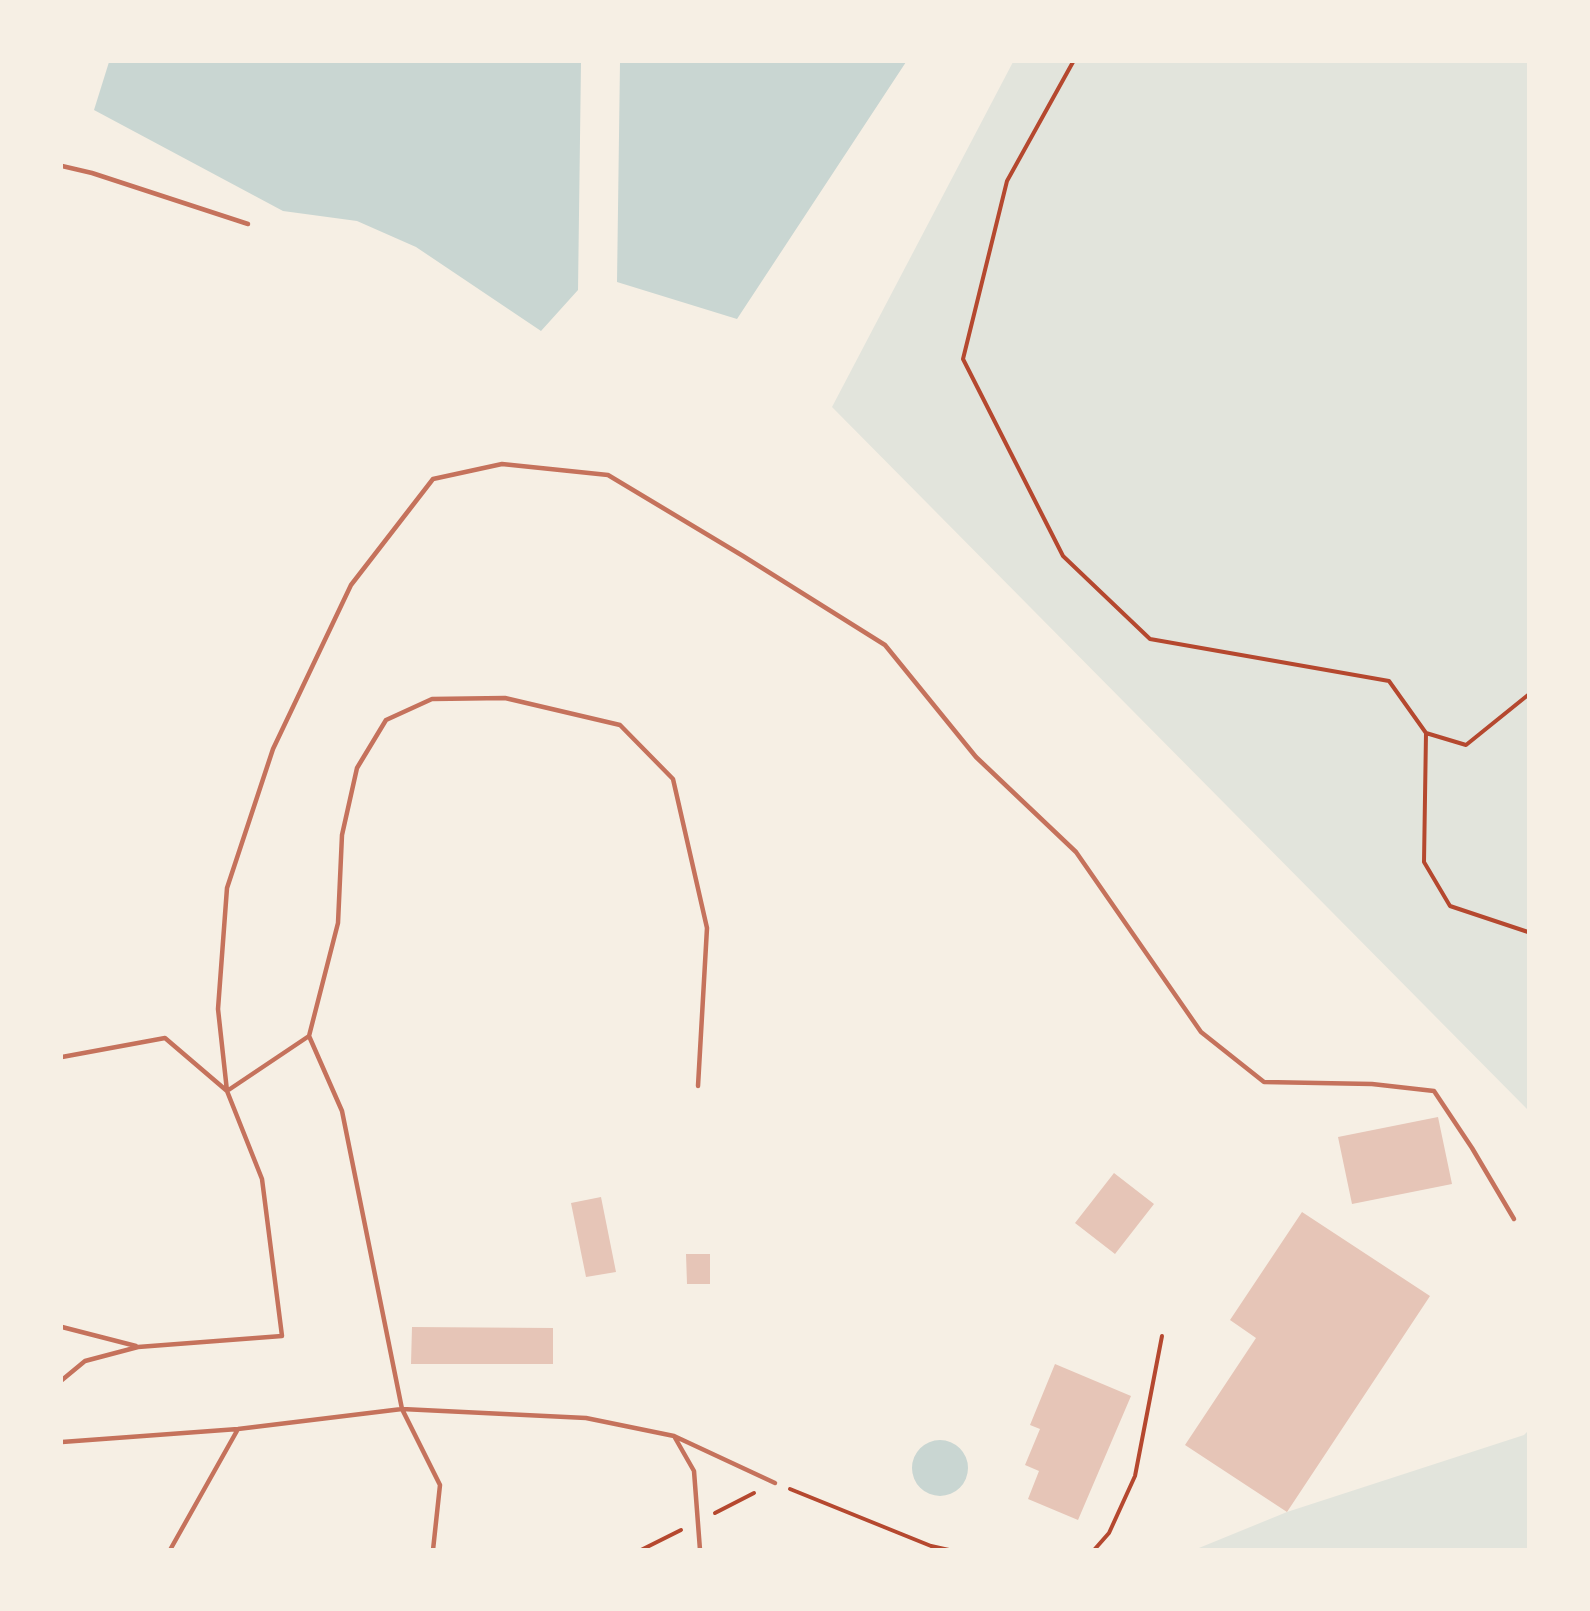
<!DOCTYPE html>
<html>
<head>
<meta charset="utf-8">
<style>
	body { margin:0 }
	#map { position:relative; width:1590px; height:1611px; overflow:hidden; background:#f6efe4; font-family:"Varela Round",sans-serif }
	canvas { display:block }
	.frame { position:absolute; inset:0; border:63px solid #f6efe4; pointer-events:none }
</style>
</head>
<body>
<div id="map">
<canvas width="1590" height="1611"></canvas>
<div class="frame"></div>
</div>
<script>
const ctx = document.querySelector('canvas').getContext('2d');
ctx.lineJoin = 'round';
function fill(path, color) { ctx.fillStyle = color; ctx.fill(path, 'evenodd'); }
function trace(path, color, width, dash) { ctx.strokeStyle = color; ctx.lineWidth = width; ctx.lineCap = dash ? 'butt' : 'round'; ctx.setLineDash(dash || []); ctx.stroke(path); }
fill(new Path2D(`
	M1013 62H1528V1110L832 407Z
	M1528 1431V1549L1194 1550 1287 1512 1524 1435Z`), '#e2e4dc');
fill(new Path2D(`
	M109 62H581L578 290 541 331 416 247 357 221 283 211 94 110Z
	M620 62H906L737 319 617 282Z
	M912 1468a28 28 0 1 1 56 0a28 28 0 1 1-56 0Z`), '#c9d6d2');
fill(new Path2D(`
	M1438 1117 1452 1184 1352 1204 1338 1137Z
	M1114 1173 1154 1204 1115 1254 1075 1223Z
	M601 1197 616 1272 586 1277 571 1203Z
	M1302 1212 1430 1296 1287 1512 1185 1445 1256 1338 1230 1320Z
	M686 1254H710V1284H687Z
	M412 1327 553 1328V1364H411Z
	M1055 1364 1131 1396 1078 1520 1028 1499 1039 1471 1025 1465 1040 1429 1030 1425Z`), '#e6c5b7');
trace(new Path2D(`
	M1073 62 1007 181 963 359 1063 556 1150 639 1389 681 1426 733 1466 745 1528 695
	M1426 733 1424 862 1450 906 1528 932
	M790 1489 931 1546 949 1550
	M715 1513 754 1493
	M641 1550 681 1530
	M1094 1550 1109 1533 1135 1476 1162 1336`), '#b5482f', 4);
trace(new Path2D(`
	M62 166 92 173 248 224
	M309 1036 342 1111 402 1409 440 1485 433 1550
	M62 1057 165 1038 227 1091 262 1179 282 1336 138 1347 85 1361 62 1380
	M698 1086 707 928 673 779 620 725 505 698 432 699 386 720 357 768 342 835 338 923 309 1036 227 1091 218 1009 227 888 273 749 351 585 433 479 502 464 608 475 743 556 885 645 976 757 1076 852 1201 1032 1264 1082 1372 1084 1434 1091 1472 1148 1514 1219
	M62 1327 136 1346
	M674 1436 775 1483
	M62 1442 238 1429 402 1409 586 1418 674 1436 694 1471 700 1550
	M170 1550 238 1429`), '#c5725c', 4.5);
</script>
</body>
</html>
